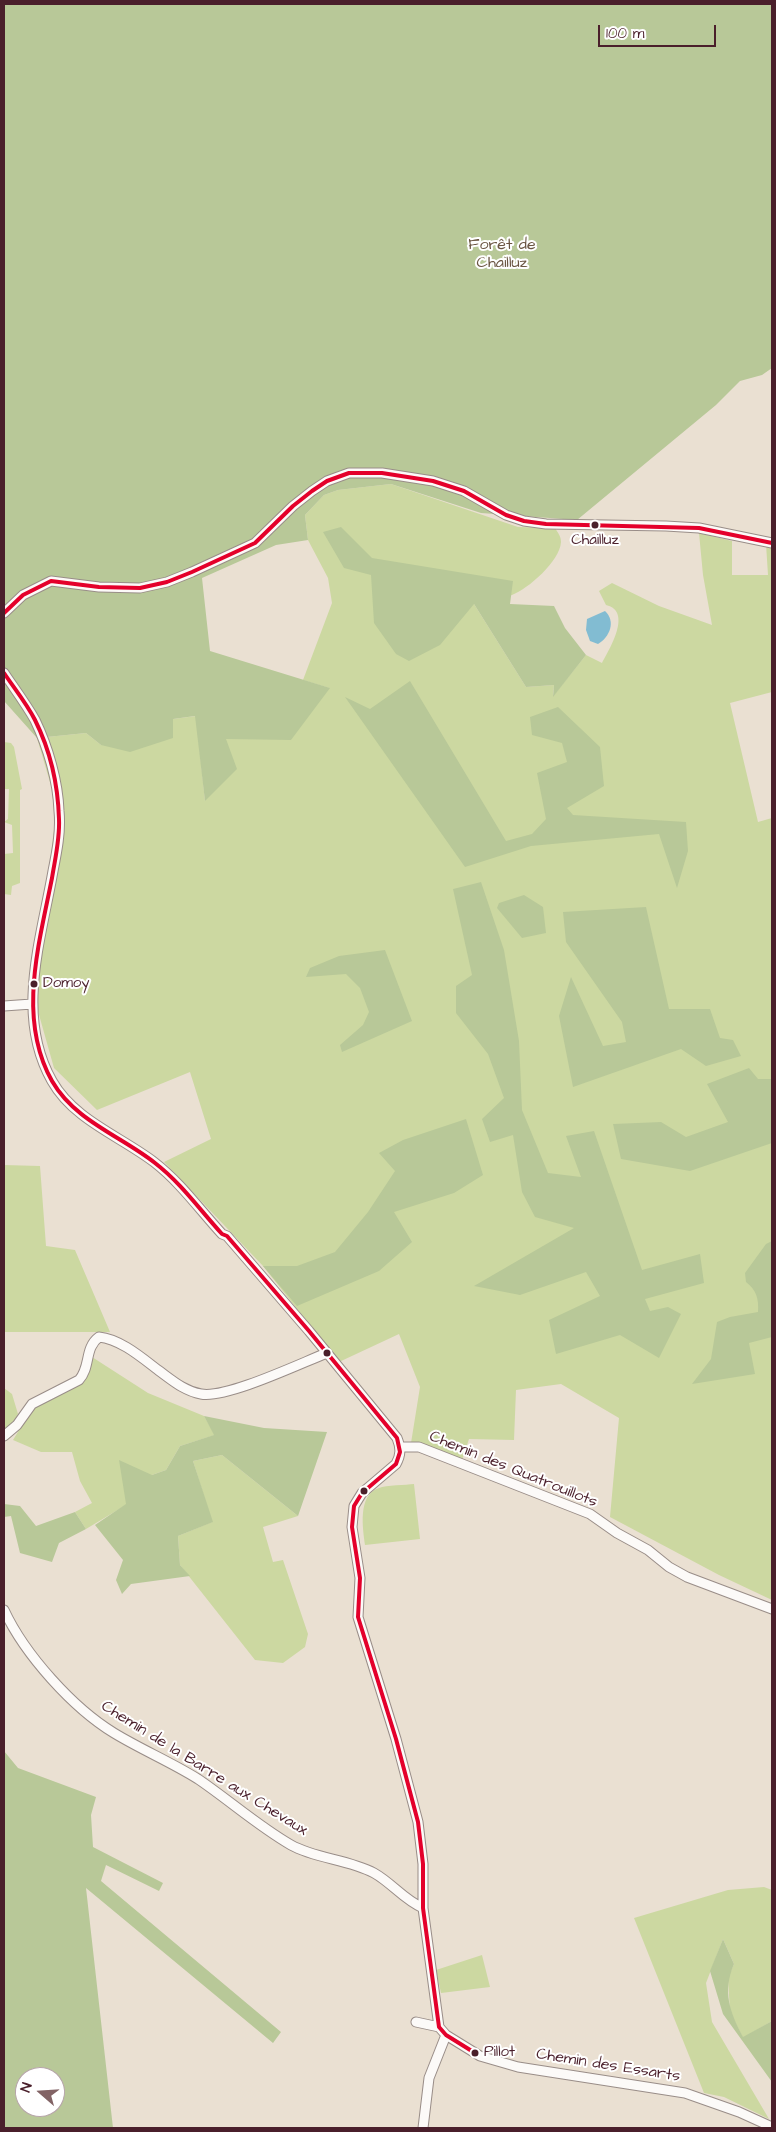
<!DOCTYPE html>
<html>
<head>
<meta charset="utf-8">
<style>
	body { margin:0 }
	#map { position:relative; width:776px; height:2132px; overflow:hidden; background:#eae0d2; font-family:"Architects Daughter",sans-serif }
	canvas { display:block }
	.frame { position:absolute; inset:0; border:5px solid #4a1f2b; pointer-events:none }
	.north { position:absolute; left:15px; top:2067px; width:50px; height:50px; box-sizing:border-box; background:#fff; border:1px solid #b7a5aa; border-radius:50%; rotate:289deg; font-size:14px; font-weight:700; line-height:20px; text-align:center; color:#4a1f2b }
	.north::after { content:''; display:block; margin:auto; width:18px; height:22px; background:#826365; clip-path:polygon(50% 0,100% 100%,50% 72%,0 100%) }
	.scale { position:absolute; left:598px; top:25px; width:118px; height:22px; box-sizing:border-box; border:2px solid #4a1f2b; border-top:0; padding-left:6px; font-size:15px; line-height:18px; white-space:nowrap; color:#4a1f2b; -webkit-text-stroke:4px #fff; paint-order:stroke }
</style>
</head>
<body>
<div id="map">
<canvas width="776" height="2132"></canvas>
<div class="frame"></div>
<div class="north">N</div>
<div class="scale">100 m</div>
</div>
<script>
const ctx = document.querySelector('canvas').getContext('2d');
ctx.lineJoin = 'round';
function fill(path, color) { ctx.fillStyle = color; ctx.fill(path, 'evenodd'); }
function trace(path, color, width, dash) { ctx.strokeStyle = color; ctx.lineWidth = width; ctx.lineCap = dash ? 'butt' : 'round'; ctx.setLineDash(dash || []); ctx.stroke(path); }
function write(font, color, halo, rows, align = 'center') {
  ctx.font = font + ' "Architects Daughter",sans-serif'; ctx.lineWidth = 4; ctx.setLineDash([]); ctx.textBaseline = 'middle'; ctx.strokeStyle = halo; ctx.fillStyle = color; for (const [text, x, y, turn = 0] of rows) {
    ctx.save(); ctx.translate(x, y); ctx.rotate((+turn || 0) * Math.PI / 180); ctx.textAlign = isNaN(turn) ? turn : align; if (halo) ctx.strokeText(text, 0, 0); ctx.fillText(text, 0, 0); ctx.restore();
  }
}
fill(new Path2D(`
	M391 484 518 527 555 528C558 533 561 536 561 542 560 561 528 589 512 595 499 599 486 600 474 604L526 687 554 685 553 696 586 655 602 663C609 650 633 611 606 605L599 591 612 583 659 606 712 625 703 575 699 533 732 541V575H768L766 544 772 545V692L730 703 758 822 772 818V1600L719 1575 610 1517 619 1418 561 1384 516 1390 514 1440 469 1439 462 1460 411 1443 420 1387 399 1334 339 1362 263 1266 164 1162 211 1139 190 1072 97 1110 54 1068 34 997 55 821 52 789 37 738 86 733 101 745 173 719 196 716 205 801 225 739 329 688 303 680 332 603 328 578 308 540 305 515 324 495 338 490Z
	M4 742 11 743 14 747 22 789 20 790V883L12 886 11 895 4 894V854L13 853 12 825 4 822 8 819 9 789H4Z
	M4 1165 40 1166 46 1246 75 1250 110 1332H4Z
	M92 1357 148 1393 204 1416 215 1435 180 1446 166 1470 152 1475 126 1505 86 1529 75 1512 92 1503 80 1481 72 1452H41L13 1440 33 1407 84 1382Z
	M4 1388 12 1394 18 1414 13 1425 4 1429Z
	M222 1455 298 1516 263 1527 273 1562 283 1560 308 1634 305 1647 283 1663 255 1660 180 1565 178 1536 212 1522 193 1461Z
	M414 1484 420 1539 365 1545C363 1529 357 1495 379 1488 386 1485 406 1485 414 1484Z
	M764 1887 772 1890V2021L743 2038 730 2012 728 1978 734 1964 723 1939 706 1983 712 2022 769 2119 724 2097 704 2093 634 1918 728 1890Z
	M482 1955 490 1987 441 1993 436 1970Z`), '#ccd8a1');
fill(new Path2D(`
	M4 4H772V368L762 375 740 381 716 405 577 520 481 513 391 484 338 490 324 495 305 515 308 540 276 545 202 578 210 651 330 688 291 740 226 739 237 769 205 801 195 716 173 719V738L130 752 101 745 86 733 37 738 4 701Z
	M341 527 372 558 513 581 510 604 554 606 565 628 586 655 553 697 554 685 526 687 474 604 440 645 409 661 396 654 374 623 371 575 344 568 323 532Z
	M410 681 506 841 532 834 546 819 537 773 567 762 562 743 532 735 530 717 558 707 600 747 604 786 567 808 573 815 686 822 688 851 677 888 659 834 531 846 465 867 345 697 370 709Z
	M481 882 504 950 519 1041 522 1110 548 1173 581 1177 566 1136 594 1131 642 1270 700 1254 704 1283 645 1299 650 1311 668 1307 681 1314 659 1358 620 1335 556 1354 549 1320 600 1296 586 1272 520 1295 474 1286 574 1228 535 1217 522 1192 513 1135 490 1142 482 1119 504 1098 488 1054 456 1013V986L472 975 453 889Z
	M524 895 543 907 546 933 522 938 497 908 499 903Z
	M646 907 669 1009H710L720 1038 733 1040 741 1056 706 1066 681 1049 573 1087 559 1016 571 977 603 1046 626 1042 622 1022 566 942 563 912Z
	M385 950 412 1021 342 1052 340 1045 363 1025 369 1012 360 988 346 974 306 977 310 968 339 956Z
	M749 1068 758 1079H772V1143L690 1171 621 1159 613 1124 661 1122 686 1137 728 1122 707 1084Z
	M466 1119 483 1175 454 1193 394 1212 412 1242 379 1271 297 1306 263 1266H297L335 1252 368 1212 395 1171 379 1153 403 1140Z
	M772 1241V1337L749 1343 755 1374 692 1384 711 1359 717 1322 730 1317 758 1312C759 1298 756 1290 746 1282L745 1273 766 1244Z
	M204 1416 264 1428 327 1432 298 1516 222 1455 193 1461 213 1522 178 1536 180 1565 190 1576 131 1584 122 1594 116 1580 123 1560 95 1525 126 1504 119 1460 152 1475 166 1470 180 1446 214 1435Z
	M4 1504 20 1506 36 1526 75 1512 86 1529 59 1543 52 1562 20 1553 11 1516 4 1517Z
	M4 1751 18 1768 96 1797 91 1815 93 1847 163 1883 159 1891 106 1865 101 1881 281 2032 273 2043 86 1888 113 2128H4ZM25 2077H55V2107H25Z
	M723 1939 734 1964C722 1992 730 2012 743 2037L772 2021V2082L723 2014 710 1971Z`), '#b8c898');
fill(new Path2D(`
	M605 611C616 621 610 637 598 644L590 641 586 630 587 619Z`), '#82bcd2');
const minor = new Path2D(`
	M4 613 23 595 51 581 99 587 140 588 167 582 192 572 255 543 293 506 312 491 327 481 349 473H382L433 481 464 491 506 515 524 521 546 524 666 526 699 528 772 543
	M4 673C14 688 26 704 35 720 48 747 58 781 59 811 61 831 57 851 53 871 41 940 15 1016 52 1081 74 1120 120 1136 154 1162 180 1182 200 1210 222 1234L227 1236 309 1331 397 1438C401 1448 401 1455 396 1464L362 1493 354 1506 352 1527 360 1578 358 1617 396 1739 418 1822 423 1864V1908L439 2027 446 2035 480 2056 518 2067 685 2093 739 2112 772 2127
	M4 1006 32 1004
	M4 1436 17 1425 32 1404 79 1380C91 1367 84 1348 99 1337 120 1339 141 1357 158 1370 172 1380 184 1391 201 1394 226 1399 301 1363 327 1353
	M400 1447H419L590 1514 617 1533 648 1550 669 1567 687 1577 772 1609
	M4 1610C25 1655 73 1708 114 1733 142 1750 171 1762 198 1779 229 1800 258 1826 291 1845 316 1859 348 1859 374 1873 392 1883 404 1900 423 1908
	M416 2022 439 2027
	M423 2128 429 2078 446 2035`);
trace(minor, '#998d88', 11);
trace(minor, '#fcfaf8', 9);
trace(new Path2D(`
	M4 613 23 595 51 581 99 587 140 588 167 582 192 572 255 543 293 506 312 491 327 481 349 473H382L433 481 464 491 506 515 524 521 546 524 699 528 772 543
	M4 673C14 688 27 704 35 720 50 750 58 785 59 819 60 839 55 859 52 878 39 944 17 1019 52 1081 75 1121 121 1136 155 1163 181 1183 200 1210 222 1234L227 1236 309 1331 397 1438 400 1452 396 1464 362 1493 354 1506 352 1527 360 1578 358 1617 396 1739 418 1822 423 1864V1908L439 2027 446 2035 475 2053`), '#e4002b', 4);
for (const [x, y, r, color] of [
	[595,525,4.5,"#4a1f2b"],
	[34,984,4.5,"#4a1f2b"],
	[327,1353,4.5,"#4a1f2b"],
	[364,1491,4.5,"#4a1f2b"],
	[475,2053,4.5,"#4a1f2b"]
]) { const dot = new Path2D(); dot.arc(x, y, r, 0, 2 * Math.PI); ctx.fillStyle = color; ctx.fill(dot); trace(dot, '#fff', 2); }
write('15px', '#4a1f2b', '#fff', [
	["Chailluz",595,541,"center"],
	["Domoy",43,984],
	["Pillot",484,2053]
], 'left');
write('16px', '#6a5542', '#fff', [
	["Forêt de",502,246],
	["Chailluz",502,264]
]);
write('16px', '#4a1f2b', '#fff', [
	["Chemin des Quatrouillots",513,1470,22],
	["Chemin de la Barre aux Chevaux",204,1769,32],
	["Chemin des Essarts",608,2066,9]
]);
</script>
</body>
</html>
